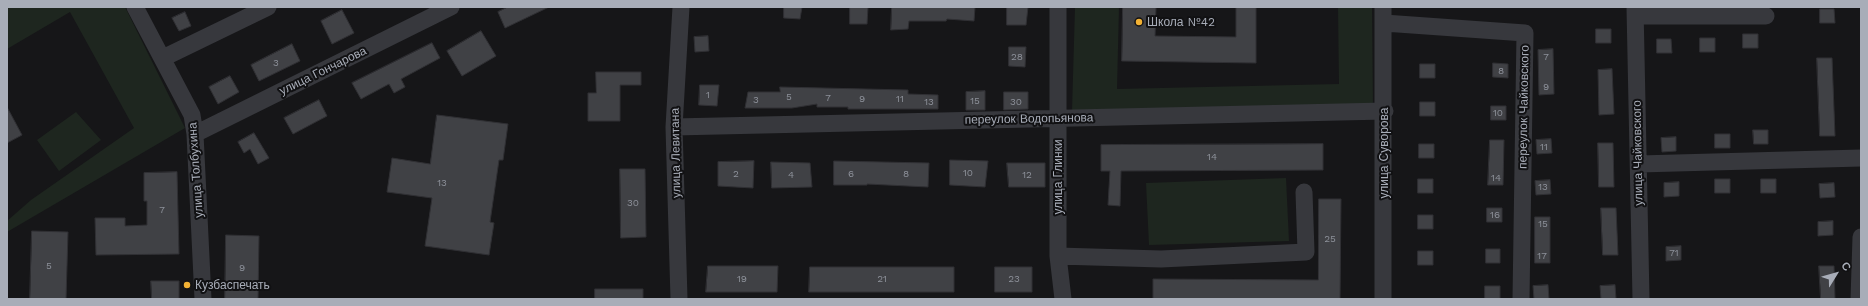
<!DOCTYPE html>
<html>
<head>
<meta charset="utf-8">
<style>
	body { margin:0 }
	#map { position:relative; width:1868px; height:306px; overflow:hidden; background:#161618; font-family:"Work Sans",sans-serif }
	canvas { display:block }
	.frame { position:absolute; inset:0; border:8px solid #a8adb8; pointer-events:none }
	.north { position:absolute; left:1816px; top:254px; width:40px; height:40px; -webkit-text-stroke:3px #111113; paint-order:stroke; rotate:53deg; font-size:11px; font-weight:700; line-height:16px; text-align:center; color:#a8adb8 }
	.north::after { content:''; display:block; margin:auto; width:14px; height:18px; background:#a8adb8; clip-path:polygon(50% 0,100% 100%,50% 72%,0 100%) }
</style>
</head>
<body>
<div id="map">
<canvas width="1868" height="306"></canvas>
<div class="frame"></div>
<div class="north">С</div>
</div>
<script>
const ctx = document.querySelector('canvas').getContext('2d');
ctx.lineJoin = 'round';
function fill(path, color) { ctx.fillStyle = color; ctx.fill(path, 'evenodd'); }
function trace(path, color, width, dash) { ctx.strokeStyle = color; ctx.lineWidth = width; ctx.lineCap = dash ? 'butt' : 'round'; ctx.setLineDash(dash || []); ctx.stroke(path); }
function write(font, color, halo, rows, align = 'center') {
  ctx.font = font + ' "Work Sans",sans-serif'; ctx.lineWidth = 4; ctx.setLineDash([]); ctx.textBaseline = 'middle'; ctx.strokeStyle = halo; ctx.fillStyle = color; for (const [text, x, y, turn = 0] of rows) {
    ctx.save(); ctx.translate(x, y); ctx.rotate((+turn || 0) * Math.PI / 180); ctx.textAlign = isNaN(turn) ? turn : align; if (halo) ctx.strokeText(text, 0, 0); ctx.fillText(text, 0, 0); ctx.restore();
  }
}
fill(new Path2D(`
	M7 7H125L185 128 7 232V221L31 200 134 128 70 12 7 49Z
	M1075 7H1119L1117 89 1339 84 1338 7H1372L1373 107 1072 111Z
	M76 112 101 140 59 171 37 140Z
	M1286 178 1289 241 1149 245 1146 183Z`), '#1e261f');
const building = new Path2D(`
	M508 7H549L505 28 498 12Z
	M784 7H802L800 19 784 18Z
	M850 7H868L867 24H850Z
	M892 7H975L974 21 947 19 946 21H909L908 29 891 30Z
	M1007 7H1028L1026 25H1007Z
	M1123 7H1156L1155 36 1236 37V7H1256V63L1122 61Z
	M1820 9H1834L1835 23H1820Z
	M342 10 354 33 332 44 321 21Z
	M185 12 191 26 179 31 172 18Z
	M1596 29H1611V43H1596Z
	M481 31 496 56 462 76 447 51Z
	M1743 34H1758V48H1743Z
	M708 36 709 51 695 52 694 37Z
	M1700 38H1715V52H1700Z
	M1657 39H1671L1672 53H1657Z
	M432 43 440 58 401 79 405 87 394 93 389 84 361 99 352 83Z
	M292 44 300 61 259 81 251 65Z
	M1009 47H1026L1025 67 1009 66Z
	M1553 49 1554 94 1539 95 1538 50Z
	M1817 58H1832L1835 136H1820Z
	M1493 63 1508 64V78L1493 77Z
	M1420 64H1435V78H1420Z
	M1612 69 1614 114 1599 115 1598 70Z
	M596 72H641V85H620V121H588V93H596Z
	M230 76 239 92 218 104 209 87Z
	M700 85H719L717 106 699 105Z
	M780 87 908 90V94L938 95V109H848V107H817V104L792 108H745L748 92H780Z
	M985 91V110H966V92Z
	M1004 92H1028V109L1004 110Z
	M319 100 327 116 293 134 284 118Z
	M1420 102H1435V116H1420Z
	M1491 106H1506V120H1491Z
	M7 107 22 135 7 143Z
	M437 115 508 124 503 160H499L490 222 494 223 489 255 425 246 432 198 387 192 392 158 430 164Z
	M1753 130H1768V144H1754Z
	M254 133 269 158 258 164 250 149 244 153 238 142Z
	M1715 134H1730V148H1715Z
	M1676 137V151L1662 152 1661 138Z
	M1551 139 1552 153 1537 154 1536 140Z
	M1490 140H1504L1503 185H1488Z
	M1598 143H1613L1614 187H1599Z
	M1323 144V170L1121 171 1120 206 1108 205 1110 171H1101V145Z
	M1419 144H1434V158H1419Z
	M950 160 988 161 985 187 950 185Z
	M754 161 753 188 718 186V162Z
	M834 161 929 163 928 187 867 184V185H834Z
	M771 162 810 163 812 187 772 188Z
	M1007 163H1045V187H1009Z
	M620 169H645L646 237 621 238Z
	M177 172 179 254 96 255 95 218H125V226L147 225V201H144V173Z
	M1418 179H1433V193H1418Z
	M1715 179H1730V193H1715Z
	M1761 179H1776V193H1761Z
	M1550 180 1551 194 1536 195 1535 181Z
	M1679 182V196L1664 197V183Z
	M1834 183 1835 197 1820 198 1819 184Z
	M1319 199H1341L1340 299H1153V279L1318 280Z
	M1487 208H1502V222H1487Z
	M1601 208H1616L1618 255H1603Z
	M1418 215H1433V229H1418Z
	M1535 217H1550V263H1535Z
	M1833 221V235L1818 236V222Z
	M32 231 68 232 66 299H30Z
	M226 235 259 236 258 299H225Z
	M1681 246V260L1666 261V247Z
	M1486 249H1500V263H1486Z
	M1418 251H1433V265H1418Z
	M708 266H778L777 292H706Z
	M1819 266H1834L1835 299H1821Z
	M810 267H954V292H809Z
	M995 267H1032V292H995Z
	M151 281H179V299H152Z
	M1548 285 1549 299H1534L1533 286Z
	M1615 285 1616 299H1601L1600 286Z
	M1485 286H1500V299H1485Z
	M595 289H643V299H595Z`);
fill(building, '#404145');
trace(building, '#303034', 1);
trace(new Path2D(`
	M135 7 192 115 195 134 203 299
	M1058 7V256L1063 299
	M1635 7 1641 299
	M1636 16H1766
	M1384 23 1525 33 1521 299
	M163 58 268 7
	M674 127 1385 111
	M195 134 451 7
	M1639 164 1861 158
	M1058 256 1161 259 1306 252 1304 192
	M679 299 674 127 681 7
	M1383 299V7
	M1859 299 1861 237`), '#37383d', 17);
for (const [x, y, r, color] of [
	[1139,22,4,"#f2b134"],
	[187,285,4,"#f2b134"]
]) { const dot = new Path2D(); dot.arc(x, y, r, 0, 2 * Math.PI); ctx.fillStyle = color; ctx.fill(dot); trace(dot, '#111113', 1.5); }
write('10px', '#8e929b', null, [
	["28",1017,57],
	["7",1546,57],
	["3",276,63],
	["8",1501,71],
	["9",1546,87],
	["1",708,95],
	["5",789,97],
	["7",828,98],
	["9",862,99],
	["11",900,99],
	["3",756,100],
	["15",975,101],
	["13",929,102],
	["30",1016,102],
	["10",1498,113],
	["11",1544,147],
	["14",1212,157],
	["10",968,173],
	["2",736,174],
	["6",851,174],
	["8",906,174],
	["4",791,175],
	["12",1027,175],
	["14",1496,178],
	["13",442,183],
	["13",1543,187],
	["30",633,203],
	["7",162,210],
	["16",1495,215],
	["15",1543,224],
	["25",1330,239],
	["71",1674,253],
	["17",1542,256],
	["5",49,266],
	["9",242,268],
	["19",742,279],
	["21",882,279],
	["23",1014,279]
]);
write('12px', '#a8adb8', '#111113', [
	["Школа №42",1147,22],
	["Кузбаспечать",195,285]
], 'left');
write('12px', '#a8adb8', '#111113', [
	["улица Гончарова",323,71,-26],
	["переулок Чайковского",1524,107,-89],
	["переулок Водопьянова",1029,119,-1],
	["улица Левитана",676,153,-91],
	["улица Суворова",1384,153,-90],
	["улица Чайковского",1638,153,-91],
	["улица Толбухина",196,170,-94],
	["улица Глинки",1058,177,-90]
]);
</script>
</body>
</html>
